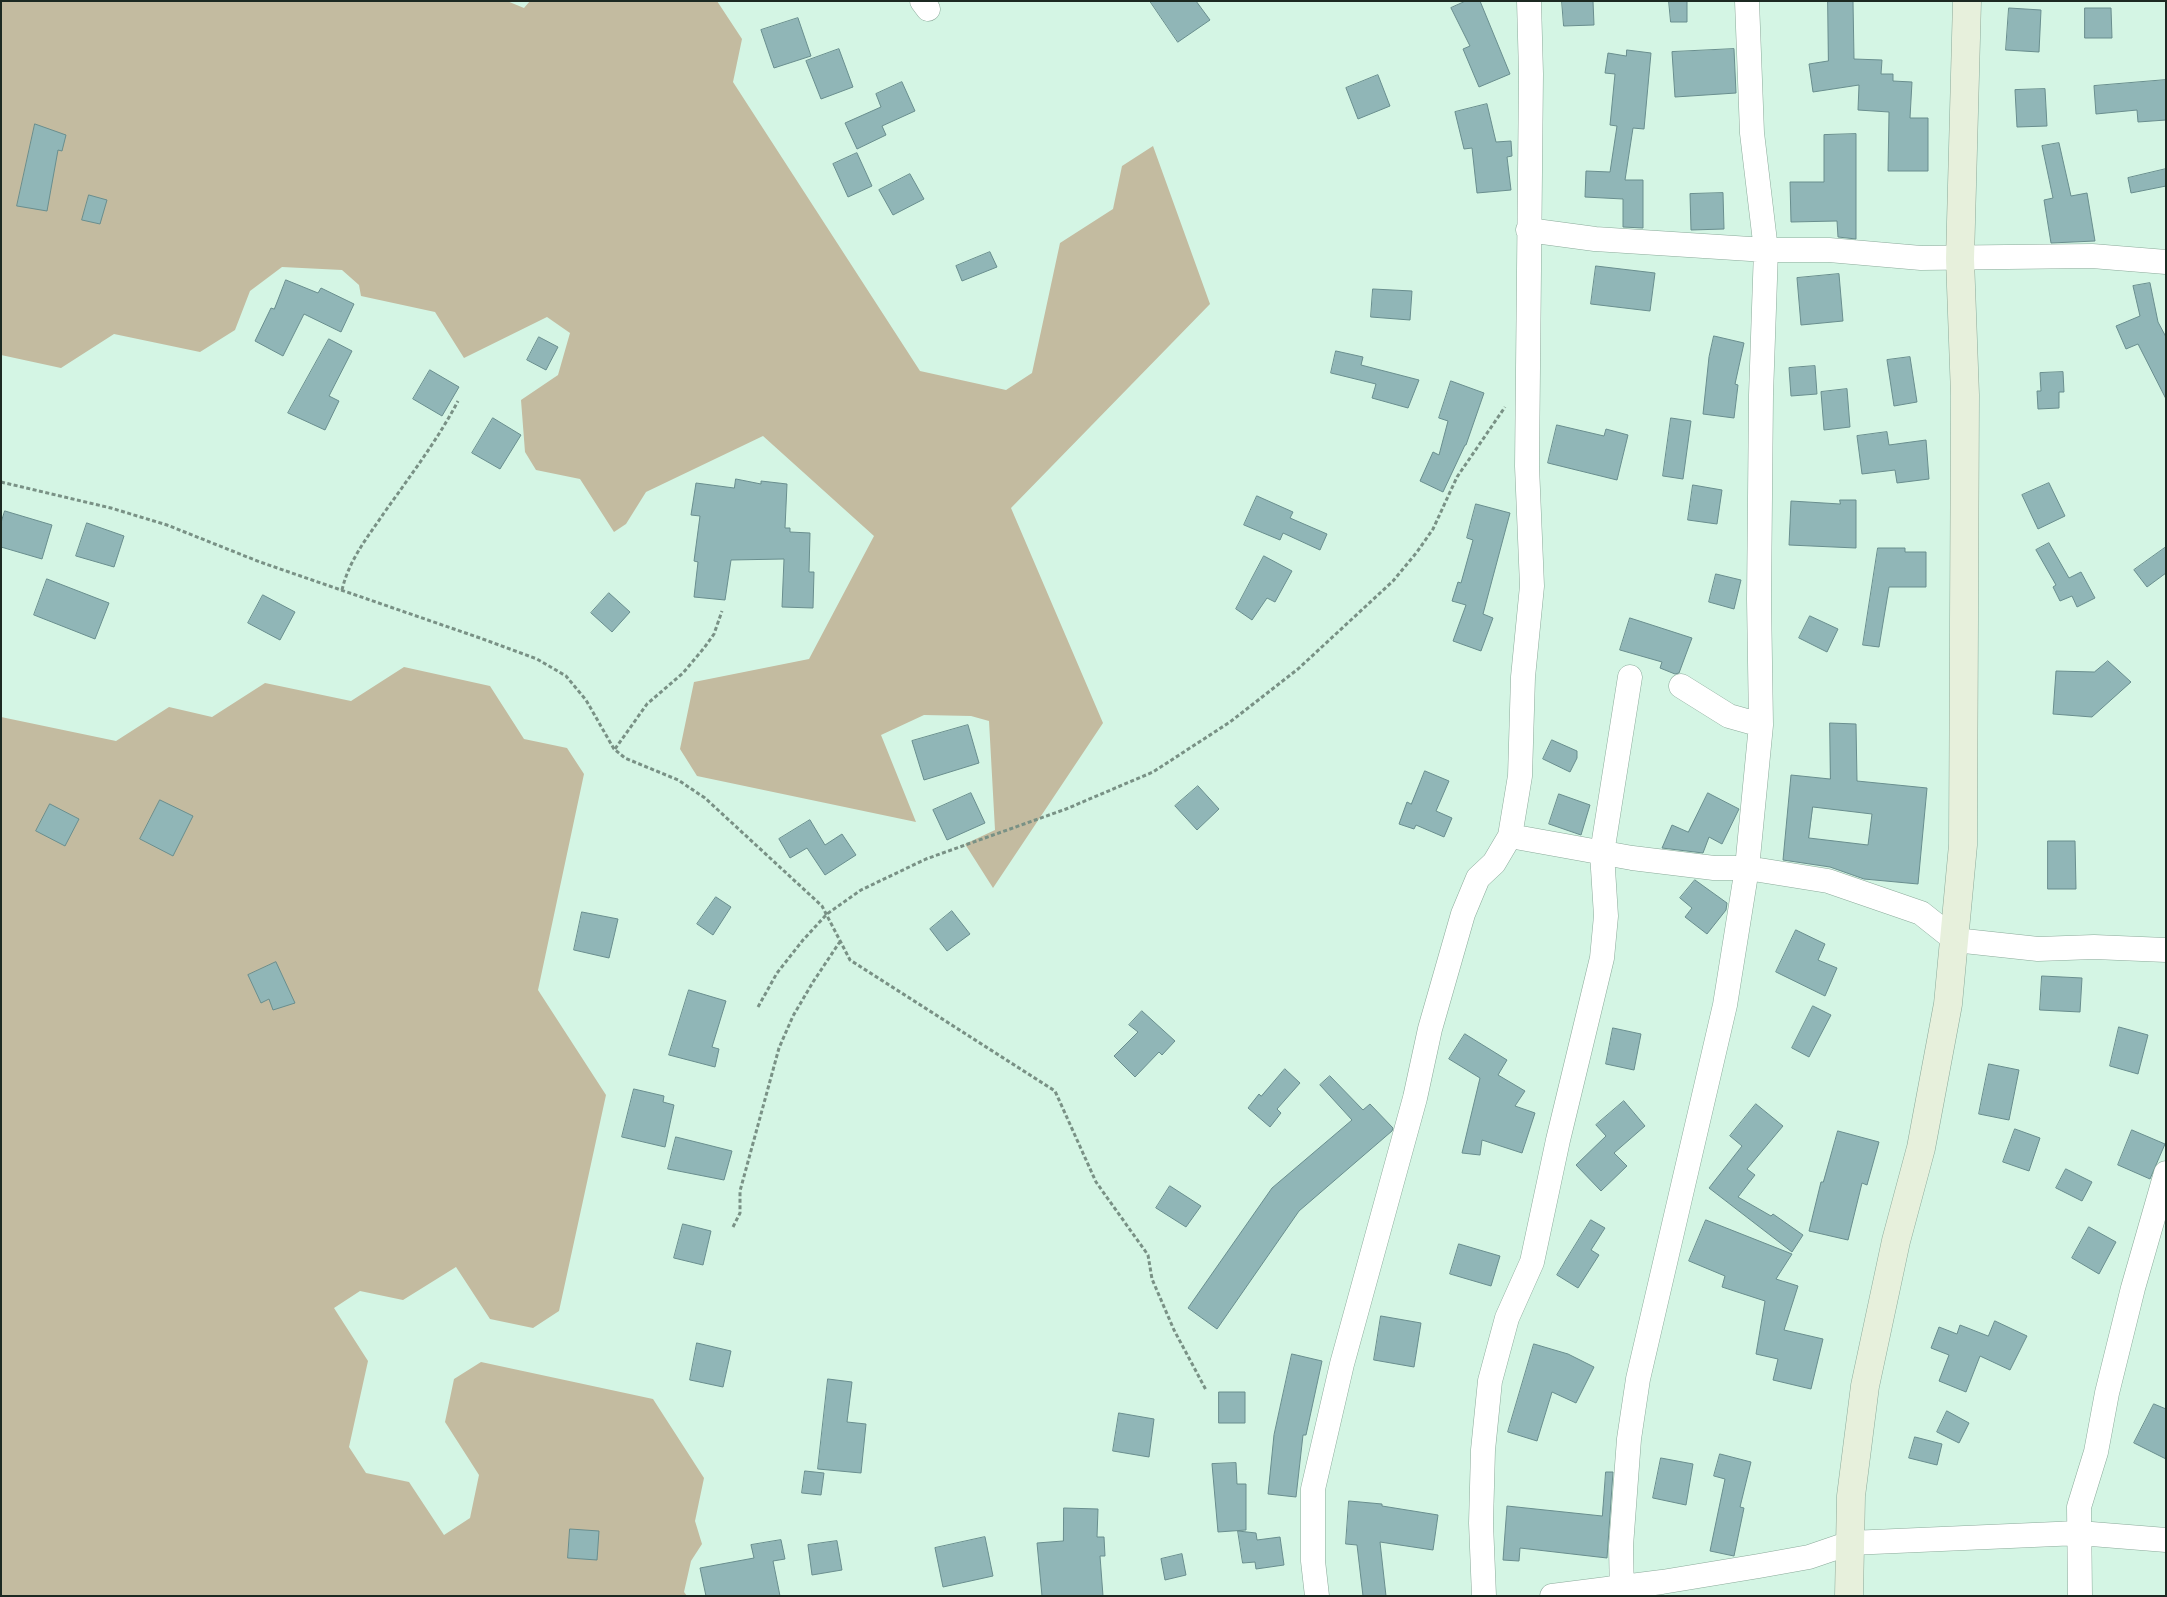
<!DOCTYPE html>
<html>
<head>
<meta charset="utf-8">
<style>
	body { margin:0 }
	#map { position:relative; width:2167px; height:1597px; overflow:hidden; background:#d4f5e4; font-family:Roboto,sans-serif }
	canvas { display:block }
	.frame { position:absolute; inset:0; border:2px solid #1c2922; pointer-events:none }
</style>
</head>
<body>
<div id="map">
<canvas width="2167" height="1597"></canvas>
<div class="frame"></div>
</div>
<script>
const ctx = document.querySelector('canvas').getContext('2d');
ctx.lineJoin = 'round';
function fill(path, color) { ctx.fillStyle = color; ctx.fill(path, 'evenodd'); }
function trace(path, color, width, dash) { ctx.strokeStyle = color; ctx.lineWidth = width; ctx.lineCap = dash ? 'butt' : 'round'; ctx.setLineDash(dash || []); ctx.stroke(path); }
fill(new Path2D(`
	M1 1H507L524 8 530 1H717L742 39 733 82 920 371 1006 390 1032 373 1060 243 1113 209 1122 166 1153 146 1210 304 1011 508 1103 723 993 888 965 844 995 830 989 721 971 716 924 715 881 735 916 822 697 776 680 749 694 682 809 659 874 536 763 436 646 492 626 524 614 532 580 479 536 470 525 452 521 400 558 375 570 333 547 317 464 358 435 312 361 296 359 285 342 270 282 267 250 291 235 330 200 352 114 334 61 368 1 355Z
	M404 667 490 686 524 739 567 748 584 774 538 990 606 1095 559 1311 533 1328 490 1319 456 1267 403 1300 360 1291 334 1308 368 1361 349 1447 366 1473 409 1482 444 1535 470 1518 479 1475 445 1422 454 1379 481 1362 653 1399 704 1478 695 1521 702 1544 691 1561 684 1592 687 1596H1V717L116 741 169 707 212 717 265 683 351 701Z`), '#c3bba0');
const building = new Path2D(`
	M1150 1H1196L1210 20 1178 42Z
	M1466 1H1480L1510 74 1479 87 1463 49 1470 46 1451 8Z
	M1562 1H1593L1594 25 1564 26Z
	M1669 1H1687V22H1671Z
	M1828 1H1853L1854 59 1882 60 1881 74H1893V81L1912 82 1910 118H1928V171H1888L1889 112 1858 110 1859 85 1813 92 1809 64 1828 61Z
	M2009 8 2041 10 2039 52 2006 50Z
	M2085 8H2111L2112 38H2085Z
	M798 18 811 56 774 68 761 30Z
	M839 49 853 87 821 99 806 61Z
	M1734 49 1736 93 1675 97 1672 52Z
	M1627 50 1651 53 1644 129 1633 128 1625 180H1643V228L1623 227V199L1585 197 1586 171 1610 172 1617 126 1610 125 1615 74 1605 73 1608 53 1626 56Z
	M1378 75 1390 106 1358 119 1346 88Z
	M2166 80V120L2138 122 2137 110 2096 114 2094 86Z
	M902 82 915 111 882 126 886 135 857 149 845 123 881 107 876 94Z
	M2045 89 2047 126 2017 127 2015 90Z
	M1487 104 1496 142 1511 141 1512 156 1507 157 1511 190 1477 193 1472 148 1464 149 1455 112Z
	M35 124 66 135 62 151 58 150 47 211 17 206Z
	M1856 134V239L1838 237 1837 221 1791 222 1790 182H1824V135Z
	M2059 143 2071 196 2087 193 2095 241 2051 243 2044 200 2053 198 2042 146Z
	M857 153 872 186 848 197 833 164Z
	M2166 169V186L2131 193 2128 178Z
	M910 174 924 199 893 215 879 190Z
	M1723 193 1724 229 1691 230 1690 194Z
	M89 195 107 200 100 224 82 220Z
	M990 252 997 267 962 281 956 266Z
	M1596 266 1655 273 1650 311 1591 304Z
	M1839 274 1843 321 1801 325 1797 278Z
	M286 280 318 293 321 288 354 304 341 332 304 314 283 356 255 341 271 308 274 309Z
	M2150 283 2158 322 2166 337V399L2138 344 2126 349 2116 326 2140 316 2133 286Z
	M1373 289 1412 291 1410 320 1371 317Z
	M1714 336 1744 343 1735 384 1738 385 1734 418 1703 414 1709 357Z
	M539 337 558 347 546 370 527 360Z
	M329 339 352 351 329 396 339 401 325 430 288 413Z
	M1336 351 1363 357 1361 365 1419 380 1408 408 1372 398 1376 384 1331 373Z
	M1910 357 1917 402 1894 406 1887 360Z
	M1815 366 1817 394 1791 396 1789 368Z
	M430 370 459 387 442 416 413 399Z
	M2063 372 2064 392H2059V408L2038 409 2037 391H2041L2040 373Z
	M1451 381 1484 393 1466 445H1465L1443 492 1420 481 1433 452 1439 455 1448 421 1439 418Z
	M1847 389 1850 427 1824 430 1821 392Z
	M493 418 521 435 500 469 472 453Z
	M1671 418 1691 421 1683 479 1663 476Z
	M1557 425 1604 436 1606 429 1628 435 1617 480 1548 463Z
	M1887 432 1889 445 1926 440 1929 479 1897 483 1895 470 1862 474 1857 436Z
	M736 479 761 484V481L787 484 785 528H790V532L810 533 809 572H814L813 608 782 607 784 559 731 560 725 600 694 597 698 562 694 561 700 516 691 515 696 483 734 488Z
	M2049 483 2065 516 2038 529 2022 495Z
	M1693 485 1722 490 1717 524 1688 520Z
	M1257 496 1293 512 1290 518 1327 534 1320 550 1283 533 1280 540 1244 525Z
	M1840 500H1856V548L1789 545 1791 501 1840 504Z
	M1476 504 1510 513 1483 614 1493 618 1481 651 1453 641 1466 605 1452 601 1458 582 1461 583 1473 540 1467 538Z
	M5 511 52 525 42 559 1 547V523Z
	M87 523 124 536 114 567 76 556Z
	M2049 543 2069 578 2081 572 2095 598 2077 607 2072 596 2060 601 2053 587 2056 585 2036 550Z
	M2166 547V573L2147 587 2134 570Z
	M1878 548H1905V552H1926V587H1889L1879 647 1863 645Z
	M1264 556 1292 571 1275 602 1267 598 1252 620 1236 609Z
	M1716 574 1741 580 1734 609 1709 602Z
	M47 579 109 603 95 639 34 615Z
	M609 593 630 612 612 632 591 613Z
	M263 595 295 612 280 640 248 623Z
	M1810 616 1838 629 1827 652 1799 638Z
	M1630 618 1692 638 1679 673 1675 674 1660 668 1662 662 1620 650Z
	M2108 661 2131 682 2092 717 2053 714 2056 671 2094 672Z
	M1830 723 1856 724 1857 781 1927 788 1918 884 1864 879 1830 867 1783 860 1791 775 1830 779ZM1813 807 1872 814 1868 845 1809 838Z
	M968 725 979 763 924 780 912 741Z
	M1552 740 1577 751V758L1570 772 1543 759Z
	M1425 771 1449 781 1436 811 1452 818 1444 837 1416 825 1414 829 1399 824 1407 802 1411 804Z
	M1198 786 1219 809 1197 830 1175 806Z
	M971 793 985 823 947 840 933 810Z
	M1708 793 1739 809 1722 844 1709 837 1703 853 1662 848 1672 825 1688 832Z
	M1559 794 1590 805 1581 835 1549 824Z
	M160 800 193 816 173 856 140 839Z
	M50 804 79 819 65 846 36 831Z
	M810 820 825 845 842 834 856 855 825 875 807 848 790 858 779 839Z
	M2048 841H2075L2076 889H2048Z
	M1695 880 1727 903 1726 910 1707 934 1685 917 1692 908 1680 898Z
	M716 897 731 907 713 935 697 924Z
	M952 911 970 934 947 951 930 929Z
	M582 912 618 919 609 958 574 950Z
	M1796 930 1825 944 1818 960 1837 968 1825 996 1776 972Z
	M276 962 295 1003 273 1010 269 999 261 1003 248 975Z
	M2042 976 2082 978 2080 1012 2040 1010Z
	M689 990 726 1001 712 1047 719 1049 715 1067 669 1055Z
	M1813 1006 1831 1015 1809 1057 1792 1048Z
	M1142 1011 1175 1041 1162 1055 1159 1052 1135 1077 1114 1056 1138 1032 1129 1025Z
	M2119 1027 2148 1035 2138 1074 2110 1066Z
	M1613 1028 1641 1034 1634 1070 1606 1064Z
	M1465 1034 1507 1060 1498 1075 1525 1091 1515 1106 1535 1113 1522 1153 1482 1140 1480 1155 1462 1153 1480 1078 1449 1059Z
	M1989 1064 2019 1070 2009 1120 1979 1114Z
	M1285 1069 1300 1083 1277 1109 1281 1113 1270 1127 1248 1108 1259 1094 1261 1096Z
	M1330 1076 1363 1110 1370 1104 1393 1128 1392 1131 1299 1211 1217 1329 1188 1308 1272 1188 1352 1120 1320 1085Z
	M634 1089 664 1096 663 1102 674 1105 665 1147 622 1137Z
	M1624 1101 1645 1126 1614 1153 1627 1166 1601 1191 1576 1165 1606 1136 1596 1125Z
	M1756 1104 1783 1126 1747 1169 1755 1175 1738 1197 1771 1216 1773 1214 1803 1235 1792 1252 1709 1188 1742 1146 1730 1136Z
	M2015 1129 2040 1138 2029 1171 2003 1162Z
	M2132 1130 2165 1144 2150 1179 2118 1165Z
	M1838 1131 1879 1142 1867 1185 1862 1183 1848 1240 1809 1231 1821 1182H1823Z
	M676 1137 732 1151 724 1180 668 1169Z
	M2066 1169 2092 1182 2082 1201 2056 1188Z
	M1170 1186 1201 1206 1186 1227 1156 1208Z
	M1591 1220 1605 1228 1591 1250 1599 1255 1578 1288 1557 1275Z
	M1706 1220 1792 1254 1776 1279 1798 1286 1784 1330 1823 1339 1811 1389 1773 1380 1778 1359 1756 1354 1765 1301 1722 1287 1725 1276 1689 1261Z
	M683 1224 711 1231 703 1265 674 1258Z
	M2089 1227 2116 1242 2099 1274 2072 1258Z
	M1459 1244 1500 1256 1491 1286 1450 1274Z
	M1381 1316 1421 1323 1414 1367 1374 1360Z
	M1995 1321 2027 1336 2010 1370 1980 1356 1966 1392 1939 1381 1949 1355 1931 1348 1939 1327 1957 1334 1960 1325 1988 1336Z
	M697 1343 731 1351 723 1387 690 1380Z
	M1534 1344 1568 1354 1594 1367 1576 1403 1552 1392 1537 1441 1508 1432Z
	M1292 1354 1322 1361 1306 1435H1303L1296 1497 1268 1494 1274 1435Z
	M828 1379 852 1382 847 1422 866 1424 861 1473 818 1469Z
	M1219 1392H1245V1423H1219Z
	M2154 1404 2166 1409V1459L2134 1443Z
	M1947 1411 1969 1423 1959 1443 1937 1432Z
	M1119 1413 1154 1419 1149 1457 1113 1451Z
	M1915 1437 1942 1444 1937 1465 1909 1458Z
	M1720 1454 1751 1462 1740 1507 1744 1508 1734 1556 1710 1551 1725 1479 1714 1476Z
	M1661 1458 1693 1464 1686 1505 1653 1498Z
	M1236 1463 1237 1484H1246V1530L1218 1532 1212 1464Z
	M805 1471 824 1473 821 1495 802 1493Z
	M1606 1472H1613L1607 1558 1520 1548 1519 1561 1503 1560 1507 1506 1602 1516Z
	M1349 1501 1382 1504V1506L1438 1515 1433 1550 1380 1542 1386 1596H1363L1357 1545 1346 1544Z
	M1064 1508 1098 1509 1097 1537H1104L1105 1556H1100L1103 1596H1042L1037 1543 1063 1541Z
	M570 1529 599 1531 597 1560 568 1558Z
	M1238 1531 1256 1533 1257 1540 1280 1537 1284 1565 1256 1569 1255 1562 1243 1563Z
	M985 1537 993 1576 943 1587 935 1548Z
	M781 1540 785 1559 773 1561 780 1596H706L700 1568 754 1558 751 1545Z
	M837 1541 842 1570 812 1575 808 1545Z
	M1182 1554 1186 1575 1165 1580 1161 1559Z`);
fill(building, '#90b6b7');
trace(building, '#698e8e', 1);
const street = new Path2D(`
	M922 1 928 9
	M1529 1 1531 74 1527 466 1532 586 1523 677 1520 776 1510 836 1632 858 1714 868H1747L1828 881 1921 913 1955 940 2038 949 2094 947 2166 950
	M1528 230 1595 239 1766 250H1829L1921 258 2092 256 2166 262
	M1681 686 1729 716 1761 725
	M1317 1596 1313 1561V1489L1342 1364 1415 1098 1430 1029 1463 914 1478 878 1494 863 1510 836
	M1484 1596 1481 1523 1483 1450 1490 1381 1507 1318 1532 1262 1558 1140 1602 958 1606 916 1602 853 1630 677
	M1552 1596 1662 1582 1759 1566 1809 1557 1850 1543 2079 1533 2166 1540
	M1622 1596 1621 1546 1629 1439 1638 1379 1725 1005 1747 868 1761 725 1759 599 1761 395 1766 250 1752 133 1747 1
	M2080 1596 2079 1507 2096 1452 2107 1393 2133 1288 2166 1173`);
const secondary = new Path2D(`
	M1849 1596 1851 1496 1865 1386 1896 1241 1921 1148 1948 1004 1963 845 1965 395 1960 259 1967 1`);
trace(street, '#8baa9a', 25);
trace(secondary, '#8baa9a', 29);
trace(new Path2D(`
	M1 482 111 508 167 525 260 562 480 638 537 659 566 676 586 700 614 749 625 758 678 780 705 798 822 906 850 960 1055 1091 1096 1182 1148 1255 1152 1279 1174 1330 1206 1390
	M342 590C349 560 367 538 384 513 410 476 437 441 458 401
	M615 749 647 704 683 673 704 648 714 634 722 611
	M758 1007 777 973 803 940 827 914 861 890 926 859 1066 809 1153 772 1230 722 1298 669 1393 581 1417 552 1433 529 1457 477 1505 407
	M733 1227 740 1213V1191L779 1048 793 1016 813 982 841 940`), '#799185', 3, [4, 2.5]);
trace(street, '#fff', 24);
trace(secondary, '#e7f0dc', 28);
</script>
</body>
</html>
